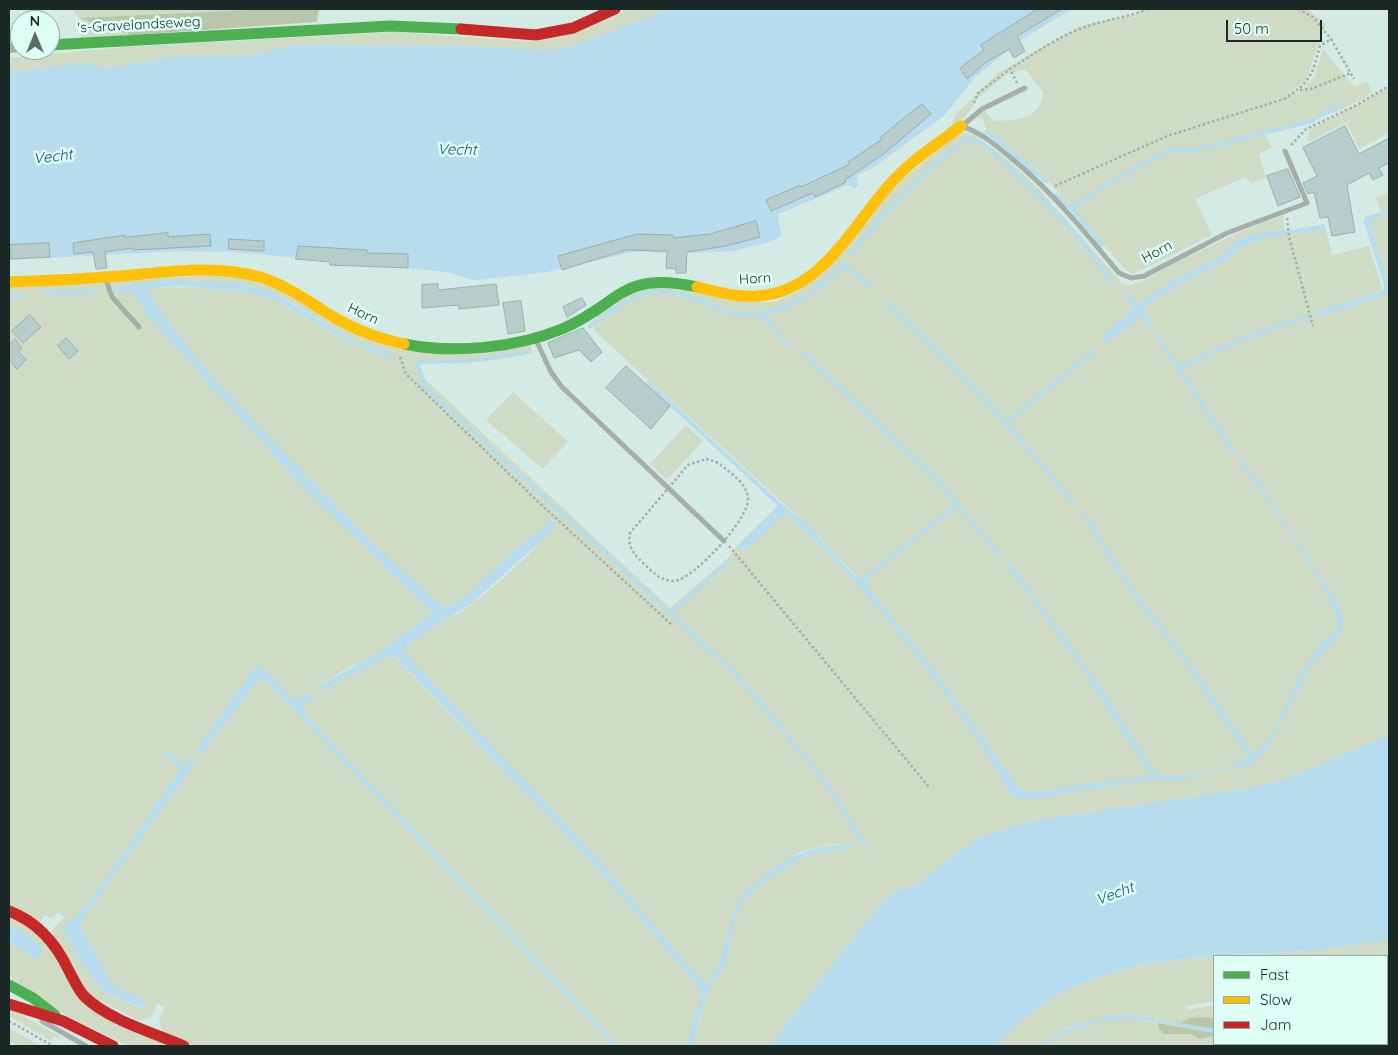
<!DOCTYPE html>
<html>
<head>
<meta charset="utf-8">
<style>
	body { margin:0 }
	#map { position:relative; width:1398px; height:1055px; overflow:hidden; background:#d4eae4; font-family:Quicksand,sans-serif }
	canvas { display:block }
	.frame { position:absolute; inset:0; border:10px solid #1a2925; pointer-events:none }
	.legend { position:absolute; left:1213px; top:955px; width:175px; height:90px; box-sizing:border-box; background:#defff5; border:1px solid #90a9a2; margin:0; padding:6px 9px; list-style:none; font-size:15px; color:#1a2925 }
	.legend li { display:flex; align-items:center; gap:10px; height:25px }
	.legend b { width:25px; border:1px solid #90a9a2 }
	.north { position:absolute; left:10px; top:10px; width:50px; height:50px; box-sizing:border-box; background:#defff5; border:1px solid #90a9a2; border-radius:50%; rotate:0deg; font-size:14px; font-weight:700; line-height:20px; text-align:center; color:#1a2925 }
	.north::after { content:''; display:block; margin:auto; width:18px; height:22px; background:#5b6d68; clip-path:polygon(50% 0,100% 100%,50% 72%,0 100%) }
	.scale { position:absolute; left:1226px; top:20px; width:96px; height:22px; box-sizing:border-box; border:2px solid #1a2925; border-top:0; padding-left:6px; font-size:15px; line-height:18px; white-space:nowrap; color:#1a2925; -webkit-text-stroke:4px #defff5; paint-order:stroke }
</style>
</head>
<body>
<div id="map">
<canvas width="1398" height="1055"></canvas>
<div class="frame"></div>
<ul class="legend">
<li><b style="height:6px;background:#4caf50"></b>Fast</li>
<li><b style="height:6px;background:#ffc107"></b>Slow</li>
<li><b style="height:6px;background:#c62828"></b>Jam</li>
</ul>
<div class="north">N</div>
<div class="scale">50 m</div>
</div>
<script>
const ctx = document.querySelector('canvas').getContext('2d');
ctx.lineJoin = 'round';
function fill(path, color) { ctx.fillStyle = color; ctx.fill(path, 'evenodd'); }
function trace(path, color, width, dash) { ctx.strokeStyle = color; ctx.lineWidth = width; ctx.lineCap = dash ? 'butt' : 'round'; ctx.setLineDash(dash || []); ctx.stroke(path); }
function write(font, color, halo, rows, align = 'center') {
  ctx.font = font + ' Quicksand,sans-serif'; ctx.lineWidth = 5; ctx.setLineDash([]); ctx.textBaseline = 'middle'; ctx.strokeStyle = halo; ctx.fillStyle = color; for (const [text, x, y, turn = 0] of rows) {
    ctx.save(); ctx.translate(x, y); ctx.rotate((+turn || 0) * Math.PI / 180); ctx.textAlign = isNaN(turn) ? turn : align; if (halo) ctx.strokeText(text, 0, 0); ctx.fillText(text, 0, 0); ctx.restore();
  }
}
fill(new Path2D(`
	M72 9H268L81 18 131 35 81 39 79 18Z
	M629 9H668L571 47 547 50 458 46 295 45 244 56 172 57 111 68 98 67 86 63 9 72V58L124 47 398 32 533 42C568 38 598 24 629 9Z
	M1147 9H1307L1326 24 1306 80 1293 90 1298 93 1314 77 1323 49 1354 87 1367 82 1373 92C1340 114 1303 124 1265 134L1272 147 1259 154 1266 177 1252 184 1245 177 1195 199 1212 235 1133 274 1127 271 1040 172 983 132 986 129 983 120 977 117 985 110 993 121C1016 120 1040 121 1043 92L1025 69 1006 75 976 100 967 115 951 129 955 115 998 73 1080 26 1137 14Z
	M1389 88V133L1359 149 1346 123 1308 142 1309 130Z
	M965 132 974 135 1002 155 1039 189 1122 283 1128 286 1145 280 1179 261 1242 231 1283 215 1284 230H1271L1237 240 1220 257 1170 282 1138 304 1128 292 1125 295 1133 310 1104 335 1138 314 1150 326 1153 324 1144 311 1146 306 1185 281 1224 262 1241 247 1264 238 1326 229 1332 255 1369 246 1383 291 1314 312 1316 317 1389 294V735L1286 779 1245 789 1033 821 979 837 913 887 893 892 879 905 769 1046H693L701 1010 709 990 725 964 736 916 744 900 764 882 805 856 835 849 852 848 853 844H831L800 852 744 892 732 920 727 946 716 972 709 982H704L688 966 593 853 404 653C413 632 454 618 472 604 500 582 533 552 556 524L552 520 510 554 463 599 433 613 380 651 339 673 319 687 321 691 389 656 395 657 589 859 699 987 701 992 687 1046H619L302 711 304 705 312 697 310 694 299 699H293L260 665 255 667 215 723 199 753 201 754 257 682 262 679 266 681 612 1044 609 1046H195L162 1031 159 1020 165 1007 157 1004 152 1016 140 1021 89 995 51 931 64 917 59 912 51 919 46 915 40 921 9 905V287L118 279 228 275 277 286 394 348C438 360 486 349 530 344L533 353C495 361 465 365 426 363L419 364 416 368 426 380 670 608 728 558 738 545 745 551 783 515 787 514C872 594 957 693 1012 797L1036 792 1020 790 931 666 869 589 866 581 857 577 807 525 596 332 591 321 628 294 645 287 661 286 744 302H774L797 292 898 183 957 134ZM165 280 236 283 289 301 360 344 391 352 353 344 277 301 244 291 216 287 152 288ZM166 751 184 765 196 762 79 924 112 984 145 1009H143L104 992 80 960 65 933 62 932 67 924 88 904 178 773V767L164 753Z
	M1389 192V210L1381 212 1376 198Z
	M1389 214V286L1370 224 1379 216Z
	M513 392 568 442 543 469 486 420Z
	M686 425 703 441 667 480 650 464Z
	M9 915 42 935 76 991 172 1046H129L67 1016 13 980 9 973V943L37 959 23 931 9 925Z
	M1389 939V964L1387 965V956H1214V1001L1186 1006 1187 1010 1214 1005V1029L1125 1014 1109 1016 1068 1028 1042 1046H996C1102 926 1252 971 1389 939Z
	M1389 968V1046L1336 1044H1387V969Z
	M9 1008 61 1037 60 1039 54 1036 51 1041 9 1016Z
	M1127 1018 1214 1033V1044H1308L1327 1046H1048C1067 1028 1100 1018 1127 1018Z
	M9 1028 41 1046H19L9 1041Z`), '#d0dbc5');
fill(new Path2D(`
	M268 9H319L317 22 131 35 79 18Z
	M1202 1017 1212 1018 1214 1029 1179 1023 1191 1018Z
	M1158 1023 1214 1033V1036L1200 1039 1191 1034H1164L1159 1029Z`), '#bac6aa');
fill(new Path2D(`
	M668 9H1072L1024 38 975 77 944 116 874 167 857 175 858 186 854 188 848 185 778 214 781 236 770 242 733 251 673 254 637 251 547 272 477 280C466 280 457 274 446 272L234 252 179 251 9 260V72L86 63 98 67 111 68 172 57 244 56 295 45 458 46 547 50 571 47Z
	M1389 210V214L1379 216 1370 224 1389 286V294L1316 317 1314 312 1383 291 1385 287 1383 281 1364 223 1365 217Z
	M1324 224 1326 229 1264 238 1241 247 1224 262 1185 281 1146 306 1144 311 1153 324 1150 326 1138 314 1106 338 1103 335 1133 310 1125 294 1128 292 1138 304 1170 282 1220 257 1237 240 1271 230H1292Z
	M165 280 236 283 272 292 360 344 391 352 390 359 353 344 277 301 244 291 184 286 152 288 147 291C184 347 229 396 276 444 329 500 383 555 441 605L447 607 463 599 510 554 552 520 556 524 543 539 472 603 441 622 407 646 405 653 593 853 688 966 704 982H709C728 954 726 918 744 892 782 861 803 845 853 844V848L835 849 805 856 764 882 744 900 736 916 725 964 709 990 701 1010 693 1046H687L701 992 699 987 589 859 396 657 389 656 321 691 318 687 380 651 433 613 307 491 215 390 207 389 209 383 146 314 133 292H117L116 287Z
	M1242 458 1338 603 1343 621 1341 633 1312 664 1268 747 1251 765 1183 780H1153L1092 788 1039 799 1012 797C997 769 979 742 961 716 910 642 853 576 787 514L783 515 745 551 738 545 781 503 807 525 856 577 866 581 869 589 931 666 1020 790 1038 792 1091 783 1145 777 1150 774 1090 682 1096 680 1157 775C1181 778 1230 774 1248 757L1172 643 1176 642 1253 754C1272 745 1285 706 1294 687 1302 672 1311 654 1323 642 1327 637 1336 633 1338 626 1343 605 1256 485 1239 461Z
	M260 665 293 699H299L310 693 313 697 304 705 302 711 619 1046H614L266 681 262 679 257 682 201 754 199 753 197 749 255 667Z
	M1389 735V939C1251 971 1104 925 996 1046H769L879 905 893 892 913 887 979 837 1033 821 1245 789 1286 779Z
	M166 751 184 765 192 758 196 762 79 924 112 984 145 1002 147 1005 145 1009 104 992 80 960 65 933 61 932 67 924 88 904 178 773V767L164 753Z
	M9 925 23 931 42 948 40 957 34 958 9 943Z
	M1125 1014 1214 1029V1033C1166 1026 1125 1008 1078 1029 1067 1033 1056 1038 1048 1046H1042C1065 1026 1095 1017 1125 1014Z`), '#b7dcee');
trace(new Path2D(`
	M989 133 1046 181
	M1056 195 1073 210 1102 245
	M1073 210 1076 204 1138 166 1170 150H1194L1309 122 1339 105
	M851 254C885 212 923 170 967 139L983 143 1051 208 1083 243 1112 282
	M44 293 97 291
	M9 296 22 295
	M885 301 957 371 1006 423 1075 504
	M762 314 788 345
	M590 326C607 314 626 299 646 293 675 285 705 304 730 314 736 316 743 314 749 314 788 313 818 291 844 264L868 286
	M1156 334 1233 451
	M1104 341 1135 320 1140 311
	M524 353 476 360 417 362 426 388 735 673 827 784 866 847
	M803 353 939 482 998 554
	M1179 368C1220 347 1261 330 1306 317
	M648 383 782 507
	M1006 423 1095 350
	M1084 515 1133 592 1172 643
	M1009 565 1094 681
	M860 582 958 504
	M672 612 728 562`), '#b7dcee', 4);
const building = new Path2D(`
	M1038 9H1062L1017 36 1025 51 1014 58 1009 49 985 63 967 79 960 68 984 50 981 45Z
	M922 104 931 114 885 153 845 180 846 182 815 197 813 193 771 211 766 200 800 185 801 187 850 164 848 162 881 140 880 138Z
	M1345 126 1359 154 1389 138V163L1379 168 1383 175 1373 180 1369 173 1347 185 1355 232 1332 236 1328 217 1320 218 1314 192 1308 194 1303 183 1317 176 1303 148Z
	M1288 169 1300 197 1278 206 1267 176Z
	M756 221 760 237 726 246 687 252 686 273H676V269L666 268 667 251 626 250 562 270 558 256 637 234 673 235V238L710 234Z
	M168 233V237L210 234 211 246 133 250V248L105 252 107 268 96 269 93 252 74 254 73 243 125 235V237Z
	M229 239 264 241V251L229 249Z
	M49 243 50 257 11 259 10 245Z
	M299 246 367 250V253L408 254V268L330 265V262L296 259Z
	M438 284V290L496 284 499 305 459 309V305L422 308V285Z
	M582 298 586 305 567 317 563 307Z
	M521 301 525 331 508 334 503 303Z
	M30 315 41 327 23 343 12 331Z
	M583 328 602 352 591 362 579 350 554 358 548 343Z
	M66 338 78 351 69 359 58 346Z
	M15 339 22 348 18 351 26 360 17 369 9 360V341L11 343Z
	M626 366 670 406 651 429 606 388Z`);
fill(building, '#b7cdcb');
trace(building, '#9caeac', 1);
trace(new Path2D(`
	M1298 9 1313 17 1331 39
	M1017 83 1010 69C1035 53 1060 35 1088 26 1108 19 1129 17 1148 9
	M1300 90 1311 89 1351 73
	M974 103 978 93 1010 69
	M1291 145 1306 129 1355 106 1389 86
	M1055 186 1167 136 1284 99C1311 82 1312 75 1320 46L1331 39 1354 79
	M1287 218 1289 237 1313 326
	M400 357 406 374 535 499 672 625
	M706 459C718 461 723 467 732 474 740 481 747 487 748 499 749 519 694 579 674 581 661 581 654 573 645 565 635 555 627 548 630 533L688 465Z
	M729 546 929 787
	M9 1021 53 1046`), '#a4afab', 2.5, [2.5, 2.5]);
trace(new Path2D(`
	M961 126C983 133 999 148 1016 162 1055 195 1086 233 1119 273L1131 278 1144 276 1227 233 1307 203 1285 151
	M962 126 982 109 1025 88
	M105 277 112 297 139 327
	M535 338 551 372 562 387 724 541
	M42 1021 86 1046`), '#a5aea9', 5);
trace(new Path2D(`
	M9 48 20 47`), '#a5aea9', 10);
trace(new Path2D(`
	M50 45 390 26 461 29
	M404 344C453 354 516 348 562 329 621 304 620 270 697 287
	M9 985 33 998 55 1015`), '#4caf50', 11);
trace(new Path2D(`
	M9 282C46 281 83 279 120 276 166 272 214 264 260 277 289 286 312 304 337 319 358 331 381 339 404 344
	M697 287C716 291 737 298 757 296 821 293 853 225 890 184 910 161 937 144 961 126`), '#ffc107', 11);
trace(new Path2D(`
	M461 29 536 35 573 28 615 9
	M9 911C38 922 56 943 69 971 74 980 78 990 85 997 109 1020 154 1033 184 1046
	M9 1004 63 1021 113 1046`), '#c62828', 11);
write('14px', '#1a2925', '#defff5', [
	["'s-Gravelandseweg",139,25,-3],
	["Horn",1157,252,-28],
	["Horn",755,279,-4],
	["Horn",363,314,25]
]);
write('italic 15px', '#154a67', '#defff5', [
	["Vecht",457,150,1],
	["Vecht",53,157,-7],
	["Vecht",1115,894,-21]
]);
</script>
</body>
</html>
